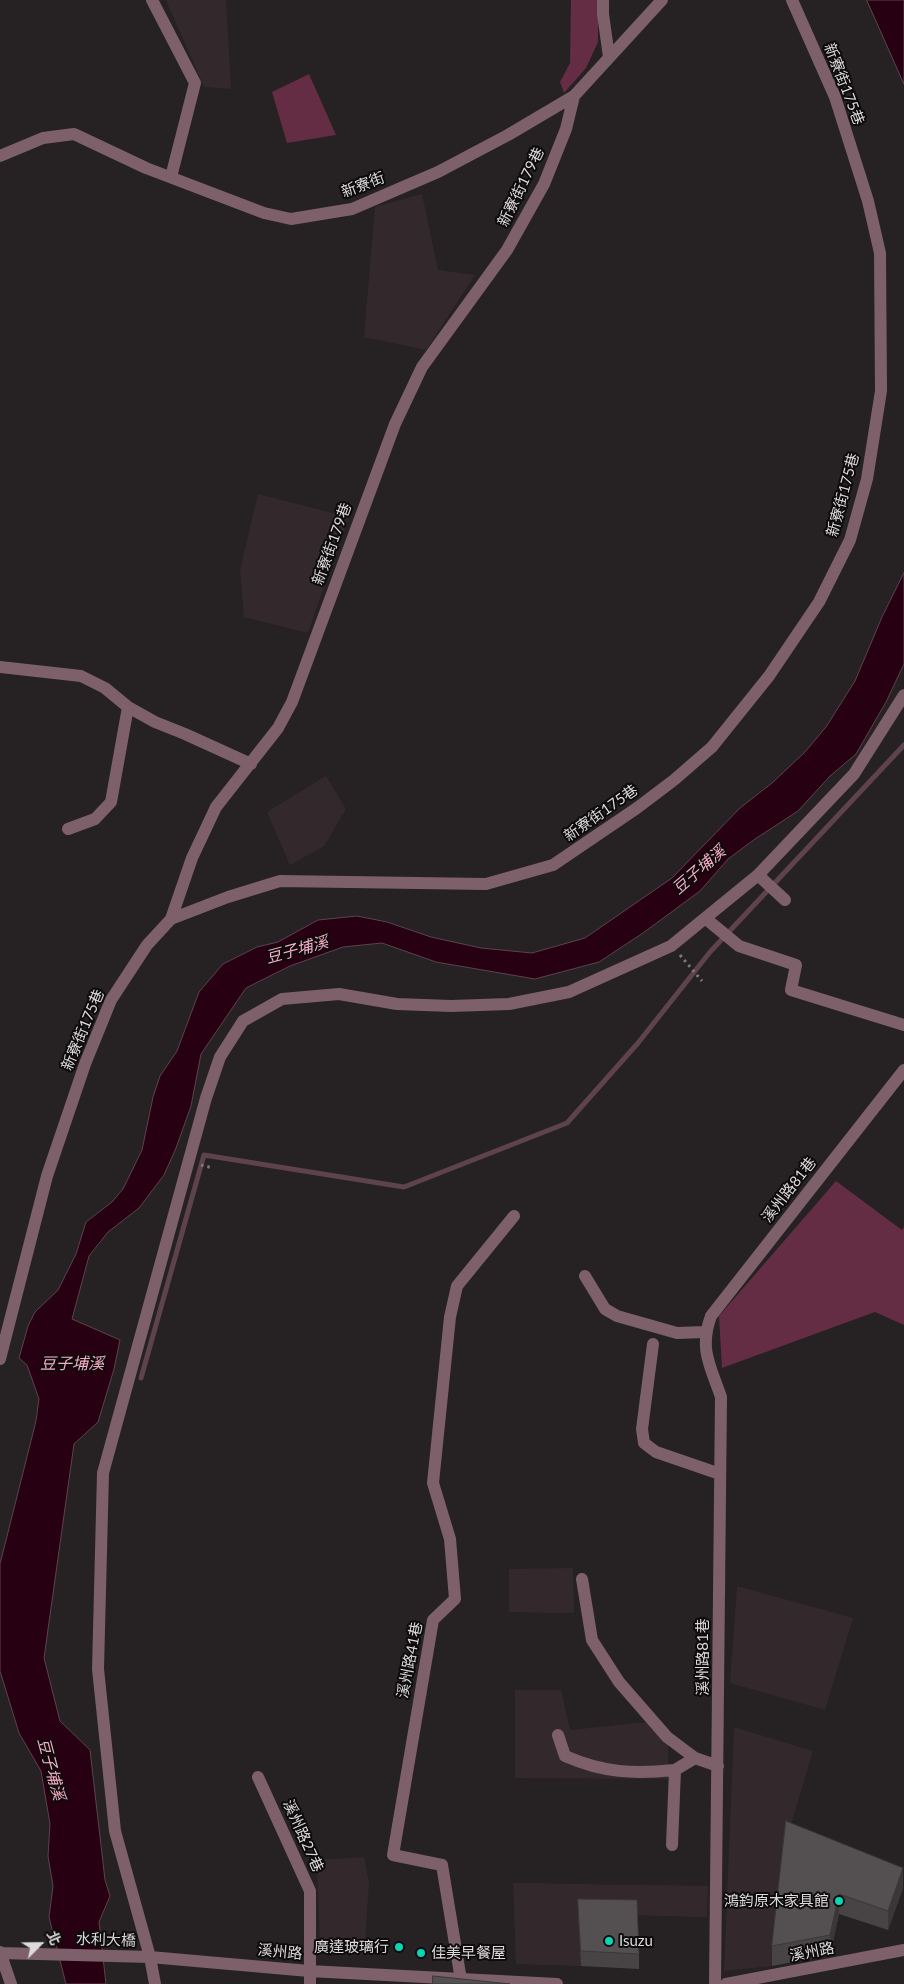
<!DOCTYPE html>
<html>
<head>
<meta charset="utf-8">
<style>
	body { margin:0 }
	#map { position:relative; width:904px; height:1984px; overflow:hidden; background:#262123; font-family:Lato,"Noto Sans TC",sans-serif }
	canvas { display:block }
	.north { position:absolute; left:15px; top:1919px; width:50px; height:50px; -webkit-text-stroke:4px #0d0b0c; paint-order:stroke; rotate:67deg; font-size:14px; font-weight:700; line-height:20px; text-align:center; color:#dddadb }
	.north::after { content:''; display:block; margin:auto; width:18px; height:22px; background:#dddadb; clip-path:polygon(50% 0,100% 100%,50% 72%,0 100%) }
</style>
</head>
<body>
<div id="map">
<canvas width="904" height="1984"></canvas>
<div class="north">北</div>
</div>
<script>
const ctx = document.querySelector('canvas').getContext('2d');
ctx.lineJoin = 'round';
function fill(path, color) { ctx.fillStyle = color; ctx.fill(path, 'evenodd'); }
function trace(path, color, width, dash) { ctx.strokeStyle = color; ctx.lineWidth = width; ctx.lineCap = dash ? 'butt' : 'round'; ctx.setLineDash(dash || []); ctx.stroke(path); }
function write(font, color, halo, rows, align = 'center') {
  ctx.font = font + ' Lato,"Noto Sans TC",sans-serif'; ctx.lineWidth = 4; ctx.setLineDash([]); ctx.textBaseline = 'middle'; ctx.strokeStyle = halo; ctx.fillStyle = color; for (const [text, x, y, turn = 0] of rows) {
    ctx.save(); ctx.translate(x, y); ctx.rotate((+turn || 0) * Math.PI / 180); ctx.textAlign = isNaN(turn) ? turn : align; if (halo) ctx.strokeText(text, 0, 0); ctx.fillText(text, 0, 0); ctx.restore();
  }
}
fill(new Path2D(`
	M166 0H226L231 89 204 87Z
	M422 194 438 270 475 275 426 350 364 337 375 207Z
	M258 494 348 517 308 633 244 617 240 570Z
	M326 776 346 809 324 846 290 865 267 812Z
	M573 1568 574 1613 509 1612V1569Z
	M737 1586 853 1618 825 1710 730 1683Z
	M515 1690H561L570 1730 647 1722 668 1743V1779L515 1778Z
	M734 1727 813 1751 786 1841 772 1966 724 1971Z
	M364 1857 369 1883 364 1955 320 1948 317 1860Z
	M513 1883 708 1886 707 1917 578 1914 581 1966 516 1964Z`), '#33292d');
fill(new Path2D(`
	M571 0H598V42L586 68 564 93 560 82 570 63Z
	M309 74 336 135 287 143 272 92Z
	M836 1181 902 1230 904 1227V1325L875 1312 722 1368 719 1316Z`), '#642d43');
const water = new Path2D(`
	M867 0H904V84Z
	M904 573V664L886 702 856 754 830 776 798 811 755 839 728 859 700 891 643 933 599 962 535 979 436 962 382 943 343 947 290 966 246 988 201 1054 191 1106 176 1148 164 1175 139 1208 108 1232 89 1256 72 1319 120 1340 114 1369 98 1422 74 1444 44 1658 60 1721 90 1750 105 1880 110 1896 99 1922 106 1984H66L49 1917 53 1886 48 1856 50 1824 41 1771 19 1733 0 1671V1564L36 1421 39 1399 27 1365 19 1358 28 1326 35 1312 58 1290 76 1254 86 1222 112 1202 123 1189 142 1150 153 1097 160 1076 177 1051 199 992 223 964 257 947 278 942 318 920 357 916 387 922 431 937 481 948 532 953 585 938 672 878 740 808 772 783 805 752 826 727 855 681 882 617Z`);
fill(water, '#270112');
trace(water, '#5e424e', 1);
trace(new Path2D(`
	M141 1378 204 1155 404 1187 567 1123 638 1043 710 952 904 745`), '#5e424e', 5);
trace(new Path2D(`
	M680 955 702 981
	M201 1165 213 1168`), '#7d797b', 3, [2.5, 4]);
trace(new Path2D(`
	M152 0 195 83 171 177
	M603 0V14L609 57
	M0 156 43 138 74 134 146 168 264 213 291 219 352 209 438 172 508 135 574 96 662 0
	M0 667 81 676 105 688 128 707 155 722 185 734 251 764
	M68 829 95 819 111 802 128 707
	M758 875 785 900
	M705 918 739 946 796 965 791 990 904 1025
	M171 919 192 858 216 807 278 728 292 702 395 424 422 367 507 250 544 184 566 129 574 96
	M585 1276 605 1309 617 1316 677 1333 705 1332
	M653 1344 642 1429 644 1443 656 1452 720 1474
	M0 1359 47 1176 85 1064 111 1000 147 945 171 919 228 897 280 881 486 884 553 865 637 808 674 780 712 747 769 676 819 602 850 540 867 479 881 391 880 253 868 201 835 97 792 0
	M582 1579 592 1640 619 1682 667 1737 695 1758 718 1766
	M558 1735 565 1756C604 1773 633 1774 675 1770
	M258 1777 310 1891V1984
	M672 1845 675 1770 695 1758
	M0 1952 11 1984
	M0 1953 150 1957 309 1971 557 1984
	M461 1980 442 1865 393 1855 433 1620 455 1599 450 1539 433 1483 450 1317 457 1286 514 1216
	M155 1984 150 1957 115 1831 98 1669 103 1473 206 1098 220 1057 243 1021 282 999 339 994 397 1004 451 1006 509 1004 569 992 671 946 758 875 854 774 904 695
	M715 1984 721 1397C710 1365 699 1349 711 1316L904 1070
	M726 1984 904 1950`), '#7d606a', 12);
fill(new Path2D(`
	M786 1821 903 1888 888 1930 839 1914 830 1955 772 1966V1946Z
	M578 1899 639 1954V1969L581 1966 578 1914Z`), '#484445');
fill(new Path2D(`
	M903 1868V1888L888 1930V1911Z
	M839 1894V1914L830 1955V1935Z`), '#3b3738');
const building = new Path2D(`
	M786 1821 903 1868 888 1911 839 1894 830 1935 772 1946Z
	M578 1899 637 1900 639 1954 581 1951Z
	M433 1976 510 1984H433Z`);
fill(building, '#544f50');
trace(building, '#3b3738', 1);
for (const [x, y, r, color] of [
	[839,1901,5,"#07d5b6"],
	[609,1941,5,"#07d5b6"],
	[399,1947,5,"#07d5b6"],
	[421,1953,5,"#07d5b6"]
]) { const dot = new Path2D(); dot.arc(x, y, r, 0, 2 * Math.PI); ctx.fillStyle = color; ctx.fill(dot); trace(dot, '#0d0b0c', 2); }
write('15px', '#dddadb', '#0d0b0c', [
	["新寮街175巷",844,84,69],
	["新寮街",363,185,-21],
	["新寮街179巷",521,187,-64],
	["新寮街175巷",843,495,-75],
	["新寮街179巷",332,544,-70],
	["新寮街175巷",601,813,-35],
	["新寮街175巷",83,1030,-67],
	["溪州路81巷",789,1190,-52],
	["溪州路81巷",703,1657,-90],
	["溪州路41巷",410,1660,-79],
	["溪州路27巷",303,1836,66],
	["水利大橋",106,1940,2],
	["溪州路",280,1952,5],
	["溪州路",812,1952,-11]
]);
write('15px', '#dddadb', '#0d0b0c', [
	["鴻鈞原木家具館",829,1901],
	["Isuzu",619,1941,"left"],
	["廣達玻璃行",389,1947],
	["佳美早餐屋",431,1953,"left"]
], 'right');
write('italic 16px', '#f7acc6', '#0d0b0c', [
	["豆子埔溪",699,870,-41],
	["豆子埔溪",297,950,-15],
	["豆子埔溪",72,1364],
	["豆子埔溪",51,1769,75]
]);
</script>
</body>
</html>
